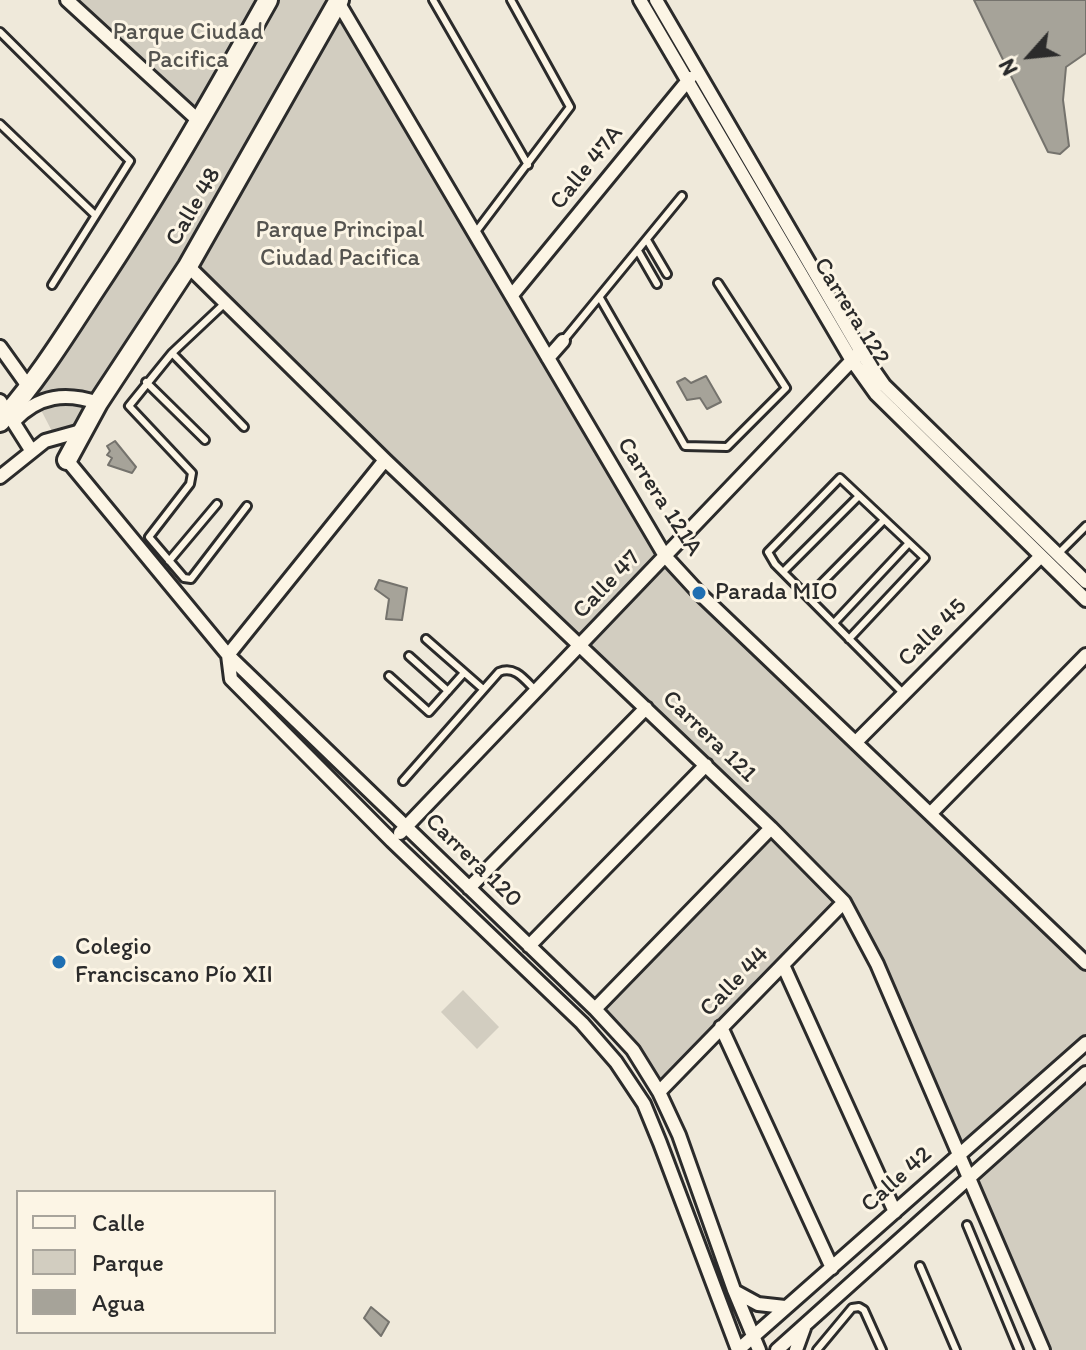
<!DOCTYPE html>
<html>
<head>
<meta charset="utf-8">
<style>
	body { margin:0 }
	#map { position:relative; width:1086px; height:1350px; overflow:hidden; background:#efe9da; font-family:Itim,sans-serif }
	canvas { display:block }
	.legend { position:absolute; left:16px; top:1190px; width:260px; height:144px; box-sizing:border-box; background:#fcf5e5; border:2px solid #a8a49b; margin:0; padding:10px 14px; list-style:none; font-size:24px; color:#2b2b2b }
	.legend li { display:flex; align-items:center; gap:16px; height:40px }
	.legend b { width:40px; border:2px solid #a8a49b }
	.north { position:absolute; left:990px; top:16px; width:80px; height:80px; -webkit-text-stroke:6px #fcf5e5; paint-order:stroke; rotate:243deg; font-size:22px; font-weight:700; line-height:32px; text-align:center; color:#2b2b2b }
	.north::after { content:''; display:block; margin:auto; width:28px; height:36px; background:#2b2b2b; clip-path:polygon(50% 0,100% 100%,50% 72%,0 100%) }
</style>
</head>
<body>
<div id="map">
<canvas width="1086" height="1350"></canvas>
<ul class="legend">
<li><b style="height:10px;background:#fcf5e5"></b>Calle</li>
<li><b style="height:22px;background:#d2cdc0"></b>Parque</li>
<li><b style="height:22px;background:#a6a399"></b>Agua</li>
</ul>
<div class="north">N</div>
</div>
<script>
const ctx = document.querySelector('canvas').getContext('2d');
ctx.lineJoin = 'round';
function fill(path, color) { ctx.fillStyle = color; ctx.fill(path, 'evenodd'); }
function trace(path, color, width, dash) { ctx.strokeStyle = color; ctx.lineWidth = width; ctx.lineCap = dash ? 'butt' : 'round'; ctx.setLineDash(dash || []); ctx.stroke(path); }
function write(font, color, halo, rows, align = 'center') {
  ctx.font = font + ' Itim,sans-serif'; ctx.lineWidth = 6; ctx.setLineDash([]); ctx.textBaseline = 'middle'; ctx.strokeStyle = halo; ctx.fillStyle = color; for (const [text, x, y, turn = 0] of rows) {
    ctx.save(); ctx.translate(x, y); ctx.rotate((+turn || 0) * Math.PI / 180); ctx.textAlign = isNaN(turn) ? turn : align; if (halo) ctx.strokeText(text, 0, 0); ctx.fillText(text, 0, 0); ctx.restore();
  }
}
fill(new Path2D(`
	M67 0H339L665 556 1086 963V1043L960 1154 844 903 659 1092 595 1009 770 828 188 266 67 460 30 389 200 122Z
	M463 990 499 1027 477 1049 441 1012Z
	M1086 1073V1350H1043L970 1179Z`), '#d2cdc0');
const water = new Path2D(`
	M974 0H1086V53L1066 67 1063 100 1069 146 1060 154 1048 152Z
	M706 376 721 402 707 409 700 398 687 400 677 382 685 378 691 383Z
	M115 441 136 467 132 473 108 465 112 458 107 455 110 451 107 446Z
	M379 580 407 588 402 620 386 619 389 599 375 589Z
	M371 1307 389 1322 381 1336 364 1318Z`);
fill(water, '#a6a399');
trace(water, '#75736d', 2);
const service = new Path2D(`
	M433 0 528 165
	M0 32 130 161 52 285
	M0 124 95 215
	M475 233 570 107 511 0
	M647 240 667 274
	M638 251 657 284
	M600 298 685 446 727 447 786 388 718 283
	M224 304 172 353 129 406 192 473 190 484 149 537 184 578 191 579 247 506
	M563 341 682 196
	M172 353 244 427
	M146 382 205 440
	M1057 555 1086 526
	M169 561 217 504
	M783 572 859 496
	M808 597 884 520
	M834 623 909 543
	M426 639 483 689
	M849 639 925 558 840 478 768 552 775 564 904 694
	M409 656 448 691
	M389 676 429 712 463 674
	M403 781 499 672C515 665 525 680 536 691
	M967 1225 1019 1350
	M920 1266 956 1350
	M817 1350 852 1308 859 1307 864 1310 882 1350`);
const minor = new Path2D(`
	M67 0 200 122
	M640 0 851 359 876 394 1086 600
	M656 0 861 352 884 385 1086 582
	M338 2 665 556 699 593 1086 963
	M188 266 385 460 771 828 844 902 877 964 1043 1350
	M512 295 690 78
	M0 347 30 389
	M548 358 563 341
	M0 401 31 450
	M14 421C39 395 66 392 98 403
	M67 460 228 655 595 1009 633 1050 659 1092 679 1135 734 1290 759 1350
	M385 460 228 655 231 679 392 841 582 1023 616 1062 644 1104 660 1143 738 1350
	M0 477 45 441 81 431
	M856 742 1041 556
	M931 813 1086 655
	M400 833 857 355
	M469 888 646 708
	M529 946 706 765
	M783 965 895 1212
	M595 1009 771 828
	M721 1027 832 1268
	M659 1092 844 902
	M736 1292 758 1304 785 1307
	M738 1350 1086 1043
	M777 1350 1086 1073
	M796 1350 804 1328`);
const secondary = new Path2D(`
	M0 422C37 381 66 334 96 288 158 195 213 98 268 0
	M67 460 98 403 188 266 339 0`);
trace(service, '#2b2b2b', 12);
trace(minor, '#2b2b2b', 18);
trace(secondary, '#2b2b2b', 24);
trace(service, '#fcf5e5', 6);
trace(minor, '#fcf5e5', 12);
trace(secondary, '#fcf5e5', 18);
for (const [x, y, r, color] of [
	[699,593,8,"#1f6fb2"],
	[59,962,8,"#1f6fb2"]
]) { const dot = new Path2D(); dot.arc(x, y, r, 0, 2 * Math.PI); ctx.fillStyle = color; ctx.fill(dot); trace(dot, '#fcf5e5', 3); }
write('24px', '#555450', '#fcf5e5', [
	["Parque Ciudad",188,33],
	["Pacifica",188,61],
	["Parque Principal",340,231],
	["Ciudad Pacifica",340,259]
]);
write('24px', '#2b2b2b', '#fcf5e5', [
	["Calle 47A",587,168,-51],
	["Calle 48",194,207,-60],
	["Carrera 122",851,312,58],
	["Carrera 121A",659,497,57],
	["Calle 47",607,585,-46],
	["Calle 45",933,633,-45],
	["Carrera 121",709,737,44],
	["Carrera 120",473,861,44],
	["Calle 44",735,982,-46],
	["Calle 42",897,1180,-42]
]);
write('24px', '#2b2b2b', '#fcf5e5', [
	["Parada MIO",715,593],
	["Colegio",75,948],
	["Franciscano Pío XII",75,976]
], 'left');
</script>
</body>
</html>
